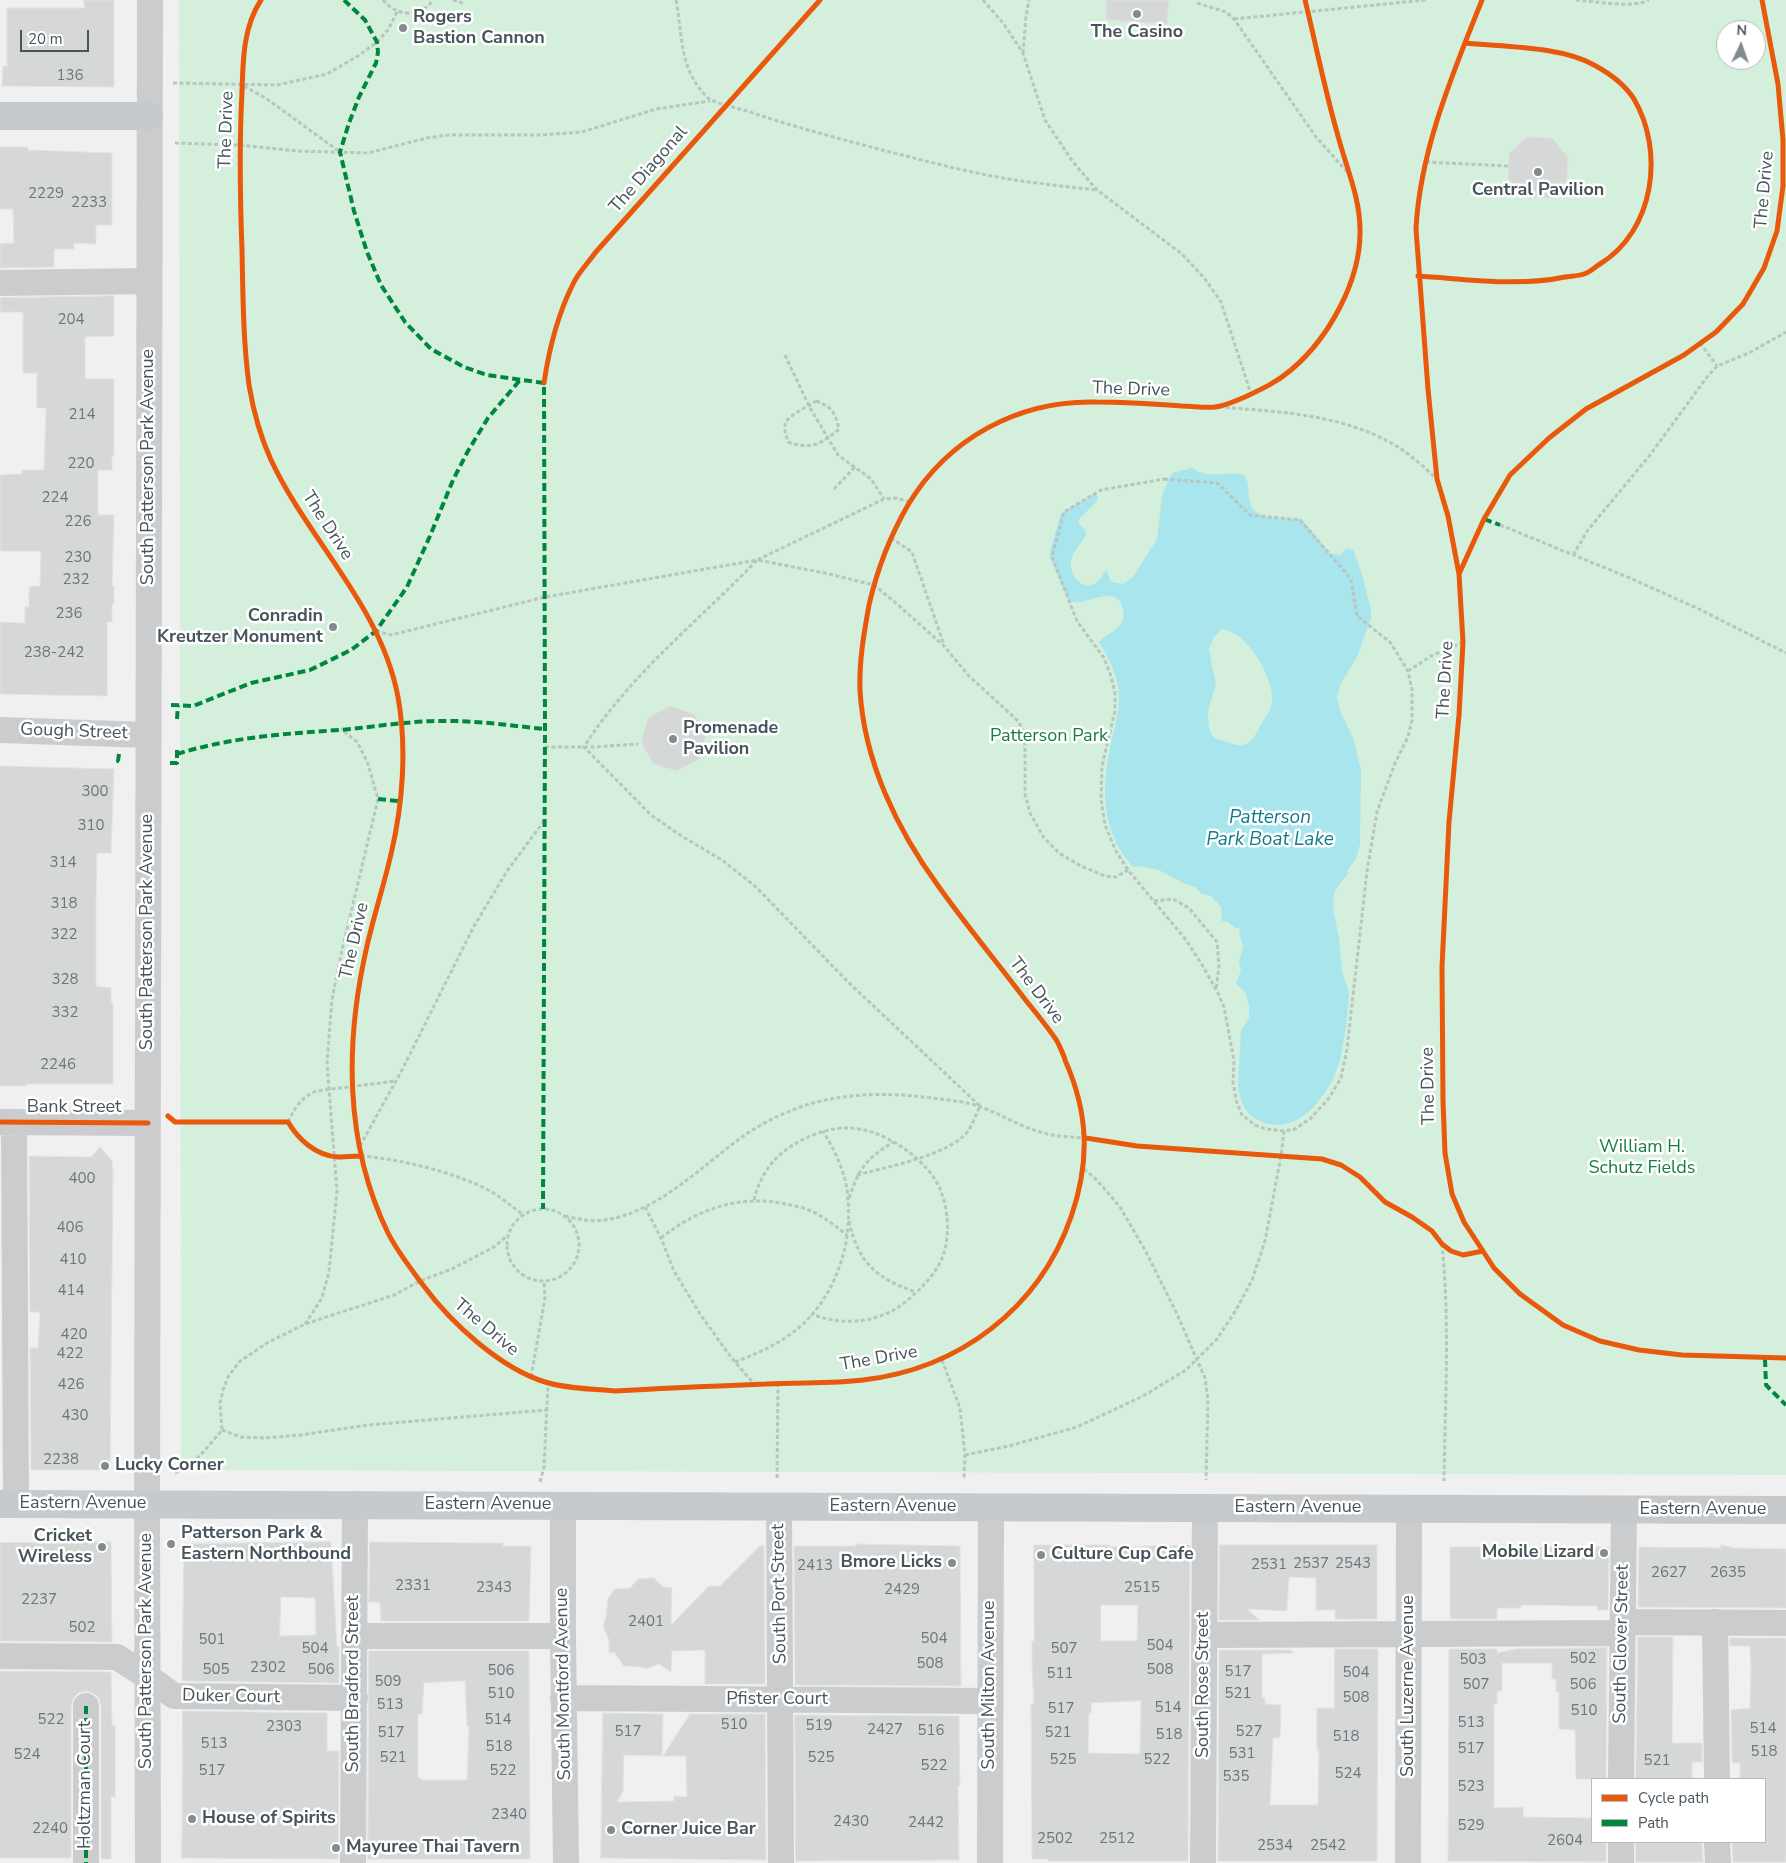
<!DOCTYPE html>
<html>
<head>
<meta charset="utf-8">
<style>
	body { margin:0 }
	#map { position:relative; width:1786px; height:1863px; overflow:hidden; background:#f0f0f0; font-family:"Nunito Sans",sans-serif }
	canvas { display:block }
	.legend { position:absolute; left:1591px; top:1778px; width:175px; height:65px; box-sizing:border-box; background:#fff; border:1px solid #b5bbbe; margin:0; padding:6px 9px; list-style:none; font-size:15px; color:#47545c }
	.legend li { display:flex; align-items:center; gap:10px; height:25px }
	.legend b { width:25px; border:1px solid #b5bbbe }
	.north { position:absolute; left:1716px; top:20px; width:50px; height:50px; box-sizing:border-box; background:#fff; border:1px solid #b5bbbe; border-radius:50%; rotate:3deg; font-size:14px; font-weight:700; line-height:20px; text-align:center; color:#47545c }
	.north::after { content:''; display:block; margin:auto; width:18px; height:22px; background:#828b90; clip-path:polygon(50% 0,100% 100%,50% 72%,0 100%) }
	.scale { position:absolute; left:20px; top:30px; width:69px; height:22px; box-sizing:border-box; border:2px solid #47545c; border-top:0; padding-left:6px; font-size:15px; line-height:18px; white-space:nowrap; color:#47545c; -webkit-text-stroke:4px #fff; paint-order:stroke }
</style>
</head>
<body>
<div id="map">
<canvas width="1786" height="1863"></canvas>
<ul class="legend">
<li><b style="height:6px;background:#e8590c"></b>Cycle path</li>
<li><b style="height:6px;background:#00873e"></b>Path</li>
</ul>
<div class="north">N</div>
<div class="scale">20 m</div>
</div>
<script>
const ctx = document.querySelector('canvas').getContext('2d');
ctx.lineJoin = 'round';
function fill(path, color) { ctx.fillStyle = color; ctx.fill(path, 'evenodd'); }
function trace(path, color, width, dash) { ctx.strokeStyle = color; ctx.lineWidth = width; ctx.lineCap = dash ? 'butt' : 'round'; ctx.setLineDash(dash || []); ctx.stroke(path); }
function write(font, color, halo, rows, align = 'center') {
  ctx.font = font + ' "Nunito Sans",sans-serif'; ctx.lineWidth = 5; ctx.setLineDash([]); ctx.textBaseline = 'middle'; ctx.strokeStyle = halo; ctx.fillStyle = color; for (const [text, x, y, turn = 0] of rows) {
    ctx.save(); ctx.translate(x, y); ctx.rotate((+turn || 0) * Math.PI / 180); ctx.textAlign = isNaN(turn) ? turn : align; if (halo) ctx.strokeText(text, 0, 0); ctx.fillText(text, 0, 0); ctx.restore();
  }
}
fill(new Path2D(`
	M179 0H1786V1475L181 1470ZM1726 30H1756V60H1726Z`), '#d4efdc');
fill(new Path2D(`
	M1192 468C1208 479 1224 472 1242 474 1255 482 1240 505 1261 515 1271 520 1289 518 1301 519L1330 553 1341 555 1346 548 1353 550 1360 568 1371 609V618L1358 655 1340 685 1337 697 1340 711 1354 740 1361 770 1360 844 1356 859 1347 871 1349 873C1343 880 1336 887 1334 895 1331 908 1336 920 1338 933 1341 948 1340 963 1344 978 1345 982 1347 985 1348 989 1351 998 1343 1049 1340 1060 1331 1093 1298 1139 1260 1121 1246 1115 1240 1102 1238 1087L1241 1030 1249 1018V1006L1245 992 1236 984 1241 970 1239 962 1243 946 1239 933 1240 928H1236L1228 922 1222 921 1221 907 1211 896 1202 894 1195 887 1183 883 1159 870 1139 866 1133 867C1125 857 1117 847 1113 835 1102 808 1104 775 1110 748 1113 730 1120 714 1119 695 1118 675 1109 658 1099 642 1105 635 1114 632 1120 625 1124 620 1124 615 1123 610 1117 580 1083 609 1069 601L1049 555 1061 513 1096 493 1098 499 1096 502 1079 519V524L1084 528 1086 534C1082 544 1072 551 1071 562 1069 576 1085 594 1098 581 1101 579 1103 574 1105 571H1107L1111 582 1123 584 1133 577 1157 539 1162 496 1170 476 1175 472ZM1222 629C1248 633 1274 677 1272 702 1272 709 1266 716 1262 723 1253 739 1249 751 1227 742 1222 740 1217 740 1213 737L1209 728 1208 713 1210 703 1216 686 1209 649 1214 637Z`), '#a9e5ec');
const building = new Path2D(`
	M84 0H114V87L2 86 3 66H7V8H84Z
	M1107 0H1169L1167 24 1106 20Z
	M1527 137 1552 138 1568 157 1567 181 1549 198 1524 197 1508 178 1509 154Z
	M0 147H28V150L112 153V225H96V244L74 243V249H54V267L0 268V244L14 243 13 209H0Z
	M114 296V336L85 337V379H114V456L112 455V470H98V515H114L112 586H114V604H112V622H107V696L0 694V622L25 623V607H29V587L40 586 41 551H0V475L22 474V470H44L46 408H37V373H23V312H0V298Z
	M670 706 694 714 706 736 699 759 677 771 653 764 641 742 648 718Z
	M0 766 114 769 111 853H97L96 896V986L111 988V1003H113V1084H26V1086H0Z
	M100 1147 112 1161 113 1172 110 1470H31L30 1348H38L40 1312H30L29 1156 91 1157Z
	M111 1542 112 1642 0 1641V1543Z
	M331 1542 337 1647H339V1683L182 1681 184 1544ZM281 1597 315 1598 316 1635 280 1636Z
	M370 1542 490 1543H503V1546H531L529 1621H381L380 1602H369Z
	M856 1544 960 1546 961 1686 795 1685 794 1546H856Z
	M1034 1545H1109V1547L1190 1545 1188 1861H1048V1859H1032L1031 1704H1034L1032 1666V1641H1034ZM1101 1605H1138L1137 1641H1101ZM1141 1701 1140 1754 1088 1753 1089 1713H1091V1703Z
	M1220 1545H1377V1619H1335V1610H1316V1578L1289 1577 1287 1611 1247 1609 1259 1620H1219Z
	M1480 1545H1510V1547H1609L1608 1610H1597V1606L1521 1605V1608H1497V1619H1450V1547H1480Z
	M1721 1545 1735 1548 1786 1549V1608L1638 1607 1639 1547 1721 1548Z
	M760 1546H764L765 1684H705V1650L672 1651 671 1672 659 1664 646 1669 641 1667 624 1666 614 1652 609 1653V1640L603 1626 606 1617 608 1598 615 1589 630 1588 638 1579 650 1578H654L663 1587 672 1588 671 1625 709 1586H720Z
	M1638 1637H1673L1672 1743H1702V1762H1692V1779H1636Z
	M1730 1638H1786V1862H1733L1732 1842H1765V1779H1740V1763H1732L1731 1710 1750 1708 1751 1670 1750 1646H1730Z
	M1607 1648 1606 1779H1576L1575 1730 1559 1729V1691L1556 1692V1679H1552V1663H1502V1691H1497V1704H1494V1808L1523 1807V1817L1592 1818V1842H1606V1862L1448 1861 1449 1649H1497V1653L1515 1649Z
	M1335 1649H1378L1377 1861H1218L1219 1650H1290L1294 1653 1262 1654V1698H1265V1704L1281 1705 1280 1738H1273L1270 1805H1318L1319 1751H1317V1708H1334Z
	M369 1651H529L530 1859H368ZM465 1681 467 1726H469L467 1780H421V1778H418V1714H422L424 1683Z
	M0 1671 111 1672 112 1725H115V1797L111 1796V1859H101V1706L99 1698 93 1693 86 1691 78 1693 73 1699 71 1706V1858H0Z
	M183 1711 327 1713V1751H339L338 1859 182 1858Z
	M603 1713 663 1714 662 1756 624 1755 623 1791 617 1802 674 1801V1796L687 1797 686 1756H663L690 1714H765L766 1860 601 1858Z
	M795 1715 959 1716 960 1786H958L959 1860 796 1861Z
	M1636 1842H1702L1703 1862H1636Z`);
fill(building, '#d6d8d8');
trace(building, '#e1e2e3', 1);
trace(new Path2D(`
	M383 0C396 16 420 19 433 0
	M453 0 463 3
	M676 0C683 37 679 70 708 98 712 102 739 109 747 111 791 126 837 138 882 150 926 161 970 173 1015 180 1042 184 1070 187 1097 190
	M983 0 1003 23 1023 53 1045 120 1073 162 1097 190 1182 254 1205 279 1221 302 1251 394
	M1576 0C1594 1 1633 9 1649 0
	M1197 3 1226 12 1234 19 1316 137 1350 175
	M1234 19 1426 0
	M1023 53 1026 16 1029 0
	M173 83 277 85 327 74 358 56 377 42 388 30 397 12
	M244 86 267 99 340 152
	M175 143 239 145 297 151 368 153 427 138 449 135H540L582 132 656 109 710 101
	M1426 162 1508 166
	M1783 186H1786
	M1700 343 1717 366
	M785 355 809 406 838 455 871 479 884 499
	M816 401C832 407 835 412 839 429 822 444 810 450 788 442L785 432V422L794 414Z
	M1219 407C1281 412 1344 414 1398 447 1412 456 1425 468 1437 479
	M1164 479 1217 483 1250 515 1300 520 1351 579 1357 616 1390 642 1408 671 1412 690V720L1408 737 1395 763 1377 812 1367 871 1347 1049 1341 1078 1329 1098 1311 1118 1295 1129 1284 1131 1266 1129 1255 1125 1242 1115 1237 1103 1233 1083 1234 1061 1224 1007 1218 993 1201 963 1186 940 1128 870 1116 851 1105 825 1101 799 1102 766 1115 711V692L1110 673 1104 658 1077 621 1052 557 1064 512 1101 490Z
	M834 489 855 467
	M1500 525 1630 578 1701 610 1786 653
	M891 538 912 552 944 645
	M1573 555 1588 530 1650 455 1707 377 1717 366 1749 353 1786 332
	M376 631 391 635 545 597 757 560 884 499 896 498 910 502
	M1408 671 1431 656 1463 642
	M545 747H593L638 744
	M1154 901 1173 899 1189 908 1217 942 1219 967 1216 989
	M288 1122C295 1107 301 1098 316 1091L396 1081
	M360 1146 402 1070 473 928 507 871 544 821
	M361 1156C400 1159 454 1172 488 1190 501 1197 512 1207 524 1215
	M1084 1169 1097 1180 1120 1207 1145 1250 1176 1312 1205 1378 1208 1400 1206 1480
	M857 1175C886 1167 951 1155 968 1131 973 1124 976 1114 980 1106L848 982 756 887 722 860 683 837 651 815 584 747C629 675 699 621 757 560L825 573 874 585 897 604 944 646 968 675 1018 721 1024 732 1025 747V794L1030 813 1044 838 1059 853 1079 865 1105 876 1116 877 1128 870
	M849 1198C860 1167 865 1160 893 1142
	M754 1200C761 1172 776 1153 802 1140 821 1130 843 1125 864 1130 892 1136 929 1162 940 1189 948 1208 950 1233 944 1253 938 1271 924 1286 910 1298 883 1323 845 1327 811 1314
	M645 1207 661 1238 674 1271 700 1314 730 1356 754 1384
	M507 1245a36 36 0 1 1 72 0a36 36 0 1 1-72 0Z
	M565 1216C578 1219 590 1222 603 1220 653 1215 699 1169 738 1140 763 1121 800 1104 831 1099 868 1092 903 1094 940 1099 954 1101 969 1102 981 1107 1003 1115 1022 1128 1044 1133 1057 1137 1072 1137 1086 1138
	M849 1221C858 1263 877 1279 916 1292
	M661 1238C697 1209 740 1194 786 1204 797 1206 810 1209 819 1215 829 1221 838 1228 847 1235
	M1442 1244C1450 1323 1445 1402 1444 1481
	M305 1324 322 1298 329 1272 337 1191 327 1063 332 999 342 950 378 799 367 761 357 742 341 729
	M942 1360 960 1408 965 1455 964 1479
	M735 1362C759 1353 783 1342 802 1325 836 1293 852 1245 848 1199 847 1175 835 1151 823 1131
	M531 1377 545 1298 544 1282
	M222 1430 241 1437 264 1438 300 1435 368 1425 546 1410
	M965 1455 1009 1446 1077 1427 1143 1396 1186 1370 1217 1339 1236 1310 1252 1280 1265 1241 1281 1156 1284 1131
	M175 1473C195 1465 208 1446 222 1430L220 1403 223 1390 228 1377 239 1362 267 1343 305 1324 394 1295 420 1281 452 1269 494 1247 508 1235
	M777 1478 778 1383
	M540 1482 544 1467 548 1383`), '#b8c5c0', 3, [4, 2.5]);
trace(new Path2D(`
	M0 283 149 281
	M0 730 148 735
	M0 1122 148 1123
	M14 1122 16 1504
	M563 1505V1636L566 1863
	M779 1506 781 1863
	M1622 1622 1786 1623
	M1715 1622 1717 1779
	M1204 1635 1621 1633
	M354 1636H563
	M0 1656 117 1657 148 1677 174 1696 355 1698
	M563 1698 990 1701
	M86 1706V1863
	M1621 1779 1624 1509
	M1717 1842 1718 1863
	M148 1863 147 1503 150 0
	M353 1863 355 1504
	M990 1863 991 1507
	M1203 1863 1205 1508
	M1408 1863 1409 1508
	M1621 1863V1842`), '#caccce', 26);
trace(new Path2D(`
	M0 116H149
	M0 1504 1786 1510`), '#c6cacd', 28);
trace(new Path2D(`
	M344 0 365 20 377 42 378 52 376 63 359 97 349 123 340 152 354 211 367 252 381 285 405 322 431 349 464 367 487 375 544 383 545 729 543 1209
	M1484 519 1500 525
	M171 705 193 706 251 683 310 670 351 650 376 631 407 587 430 536 453 480 468 451 488 418 520 380
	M177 719 178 705
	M119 754 118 761H123
	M177 754C232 737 283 734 339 730 376 727 412 720 450 721 481 721 513 726 545 729
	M170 763H177V747
	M378 799 399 801
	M1765 1359 1766 1385 1786 1405
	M86 1706V1863`), '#00873e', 4, [8, 4]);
trace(new Path2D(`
	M261 0C243 27 243 61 242 92 239 146 240 196 242 250 243 295 243 340 249 385 253 409 261 438 271 460 309 541 381 606 398 697 407 747 403 804 391 854 384 885 374 915 367 946 345 1041 344 1143 388 1233 397 1251 411 1269 423 1285 451 1323 500 1368 545 1382 568 1389 593 1389 616 1391 666 1388 716 1386 766 1384 798 1382 831 1384 863 1380 959 1369 1039 1309 1071 1217 1090 1162 1089 1114 1065 1060 1065 1058 1058 1043 1057 1041 1047 1026 1035 1012 1024 998 996 961 966 925 939 887 897 830 864 761 860 690 859 661 864 633 869 605 877 570 890 536 908 505 948 438 1019 400 1096 402 1125 402 1154 404 1182 406 1193 406 1204 408 1215 407 1225 406 1235 401 1245 397 1262 389 1277 382 1291 370 1329 338 1361 280 1360 230 1360 197 1346 167 1338 136 1325 91 1316 45 1305 0
	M1762 0 1778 84 1783 140V186L1777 231 1764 268 1743 304 1716 332 1684 355 1586 409 1549 438 1510 475 1484 519 1459 574 1463 642 1459 715 1449 822 1442 967 1443 1101 1445 1153 1452 1194 1464 1222 1494 1268 1520 1294 1563 1325 1600 1341 1639 1350 1682 1355 1786 1358
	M1418 276C1467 279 1518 287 1565 277 1571 276 1578 276 1584 274 1590 272 1595 267 1600 264 1654 231 1665 152 1634 99 1625 85 1609 73 1594 65 1561 46 1503 47 1465 43
	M544 383C549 349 557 316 573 284 578 273 588 263 595 253L820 0
	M1459 574 1448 516 1437 479 1428 389 1416 229C1420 150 1453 73 1482 0
	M168 1116 175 1122H288C298 1139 316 1156 338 1157 345 1157 353 1156 361 1156
	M0 1122 148 1123
	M1086 1138 1137 1146 1322 1159 1341 1165 1360 1177 1385 1202 1412 1217 1432 1231 1442 1244 1451 1251 1463 1255 1483 1251`), '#e8590c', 5);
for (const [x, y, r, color] of [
	[1137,14,5,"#828b90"],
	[403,28,5,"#828b90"],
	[1538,172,5,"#828b90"],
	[333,627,5,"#828b90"],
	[673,739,5,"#828b90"],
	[105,1466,5,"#828b90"],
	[171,1544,5,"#828b90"],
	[102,1547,5,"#828b90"],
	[1604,1553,5,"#828b90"],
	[1041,1555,5,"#828b90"],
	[952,1563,5,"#828b90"],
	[192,1819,5,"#828b90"],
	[611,1830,5,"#828b90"],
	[336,1848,5,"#828b90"]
]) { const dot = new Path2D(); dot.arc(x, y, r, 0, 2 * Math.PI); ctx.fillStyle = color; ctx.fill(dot); trace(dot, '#fff', 2); }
write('15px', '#6c767c', null, [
	["136",70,76],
	["2229",46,194],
	["2233",89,203],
	["204",71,320],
	["214",82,415],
	["220",81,464],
	["224",55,498],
	["226",78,522],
	["230",78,558],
	["232",76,580],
	["236",69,614],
	["238-242",54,653],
	["300",95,792],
	["310",91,826],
	["314",63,863],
	["318",64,904],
	["322",64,935],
	["328",65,980],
	["332",65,1013],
	["2246",58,1065],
	["400",82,1179],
	["406",70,1228],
	["410",73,1260],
	["414",71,1291],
	["420",74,1335],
	["422",70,1354],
	["426",71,1385],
	["430",75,1416],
	["2238",61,1460],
	["2537",1311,1564],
	["2543",1353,1564],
	["2531",1269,1565],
	["2413",815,1566],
	["2627",1669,1573],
	["2635",1728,1573],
	["2331",413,1586],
	["2343",494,1588],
	["2515",1142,1588],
	["2429",902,1590],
	["2237",39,1600],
	["2401",646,1622],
	["502",82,1628],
	["504",934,1639],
	["501",212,1640],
	["504",1160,1646],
	["504",315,1649],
	["507",1064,1649],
	["502",1583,1659],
	["503",1473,1660],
	["508",930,1664],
	["2302",268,1668],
	["505",216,1670],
	["506",321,1670],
	["508",1160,1670],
	["506",501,1671],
	["517",1238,1672],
	["504",1356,1673],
	["511",1060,1674],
	["509",388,1682],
	["507",1476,1685],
	["506",1583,1685],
	["510",501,1694],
	["521",1238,1694],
	["508",1356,1698],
	["513",390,1705],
	["514",1168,1708],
	["517",1061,1709],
	["510",1584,1711],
	["522",51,1720],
	["514",498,1720],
	["513",1471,1723],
	["510",734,1725],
	["519",819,1726],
	["2303",284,1727],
	["514",1763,1729],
	["2427",885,1730],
	["516",931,1731],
	["517",628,1732],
	["527",1249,1732],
	["517",391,1733],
	["521",1058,1733],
	["518",1169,1735],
	["518",1346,1737],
	["513",214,1744],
	["518",499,1747],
	["517",1471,1749],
	["518",1764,1752],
	["531",1242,1754],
	["524",27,1755],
	["521",393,1758],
	["525",821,1758],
	["525",1063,1760],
	["522",1157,1760],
	["521",1657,1761],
	["522",934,1766],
	["517",212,1771],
	["522",503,1771],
	["524",1348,1774],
	["535",1236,1777],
	["523",1471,1787],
	["2340",509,1815],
	["2430",851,1822],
	["2442",926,1823],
	["529",1471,1826],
	["2240",50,1829],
	["2502",1055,1839],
	["2512",1117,1839],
	["2604",1565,1841],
	["2534",1275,1846],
	["2542",1328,1846]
]);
write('bold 18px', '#47545c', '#fff', [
	["Rogers",413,18],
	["Bastion Cannon",413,39],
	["The Casino",1137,33,"center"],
	["Central Pavilion",1538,191,"center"],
	["Conradin",323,617,"right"],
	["Kreutzer Monument",323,638,"right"],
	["Promenade",683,729],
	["Pavilion",683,750],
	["Lucky Corner",115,1466],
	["Patterson Park &",181,1534],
	["Eastern Northbound",181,1555],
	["Cricket",92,1537,"right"],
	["Wireless",92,1558,"right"],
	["Mobile Lizard",1594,1553,"right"],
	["Culture Cup Cafe",1051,1555],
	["Bmore Licks",942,1563,"right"],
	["House of Spirits",202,1819],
	["Corner Juice Bar",621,1830],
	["Mayuree Thai Tavern",346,1848]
], 'left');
write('18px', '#47545c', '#fff', [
	["The Drive",227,130,-88],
	["The Diagonal",649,170,-49],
	["The Drive",1765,190,-85],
	["The Drive",1131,390,2],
	["South Patterson Park Avenue",149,467,-90],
	["The Drive",327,526,57],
	["The Drive",1446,680,-87],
	["Gough Street",74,732,2],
	["South Patterson Park Avenue",148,932,-90],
	["The Drive",355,941,-77],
	["The Drive",1036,991,53],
	["The Drive",1429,1086,-91],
	["Bank Street",74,1108],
	["The Drive",486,1328,40],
	["The Drive",879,1359,-10],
	["Eastern Avenue",83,1504],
	["Eastern Avenue",488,1505],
	["Eastern Avenue",893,1507],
	["Eastern Avenue",1298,1508],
	["Eastern Avenue",1703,1510],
	["South Port Street",780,1594,-91],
	["South Glover Street",1622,1644,-89],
	["South Patterson Park Avenue",147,1651,-90],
	["South Bradford Street",354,1684,-90],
	["South Montford Avenue",564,1684,-91],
	["South Milton Avenue",990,1685,-90],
	["South Rose Street",1204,1685,-90],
	["South Luzerne Avenue",1409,1686,-90],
	["Duker Court",231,1697,1],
	["Pfister Court",777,1700],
	["Holtzman Court",86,1785,-90]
]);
write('18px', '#187d41', '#fff', [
	["Patterson Park",1049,737],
	["William H.",1642,1148],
	["Schutz Fields",1642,1169]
]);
write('italic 19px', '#0e7c8b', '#fff', [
	["Patterson",1270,818],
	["Park Boat Lake",1270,840]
]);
</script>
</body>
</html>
